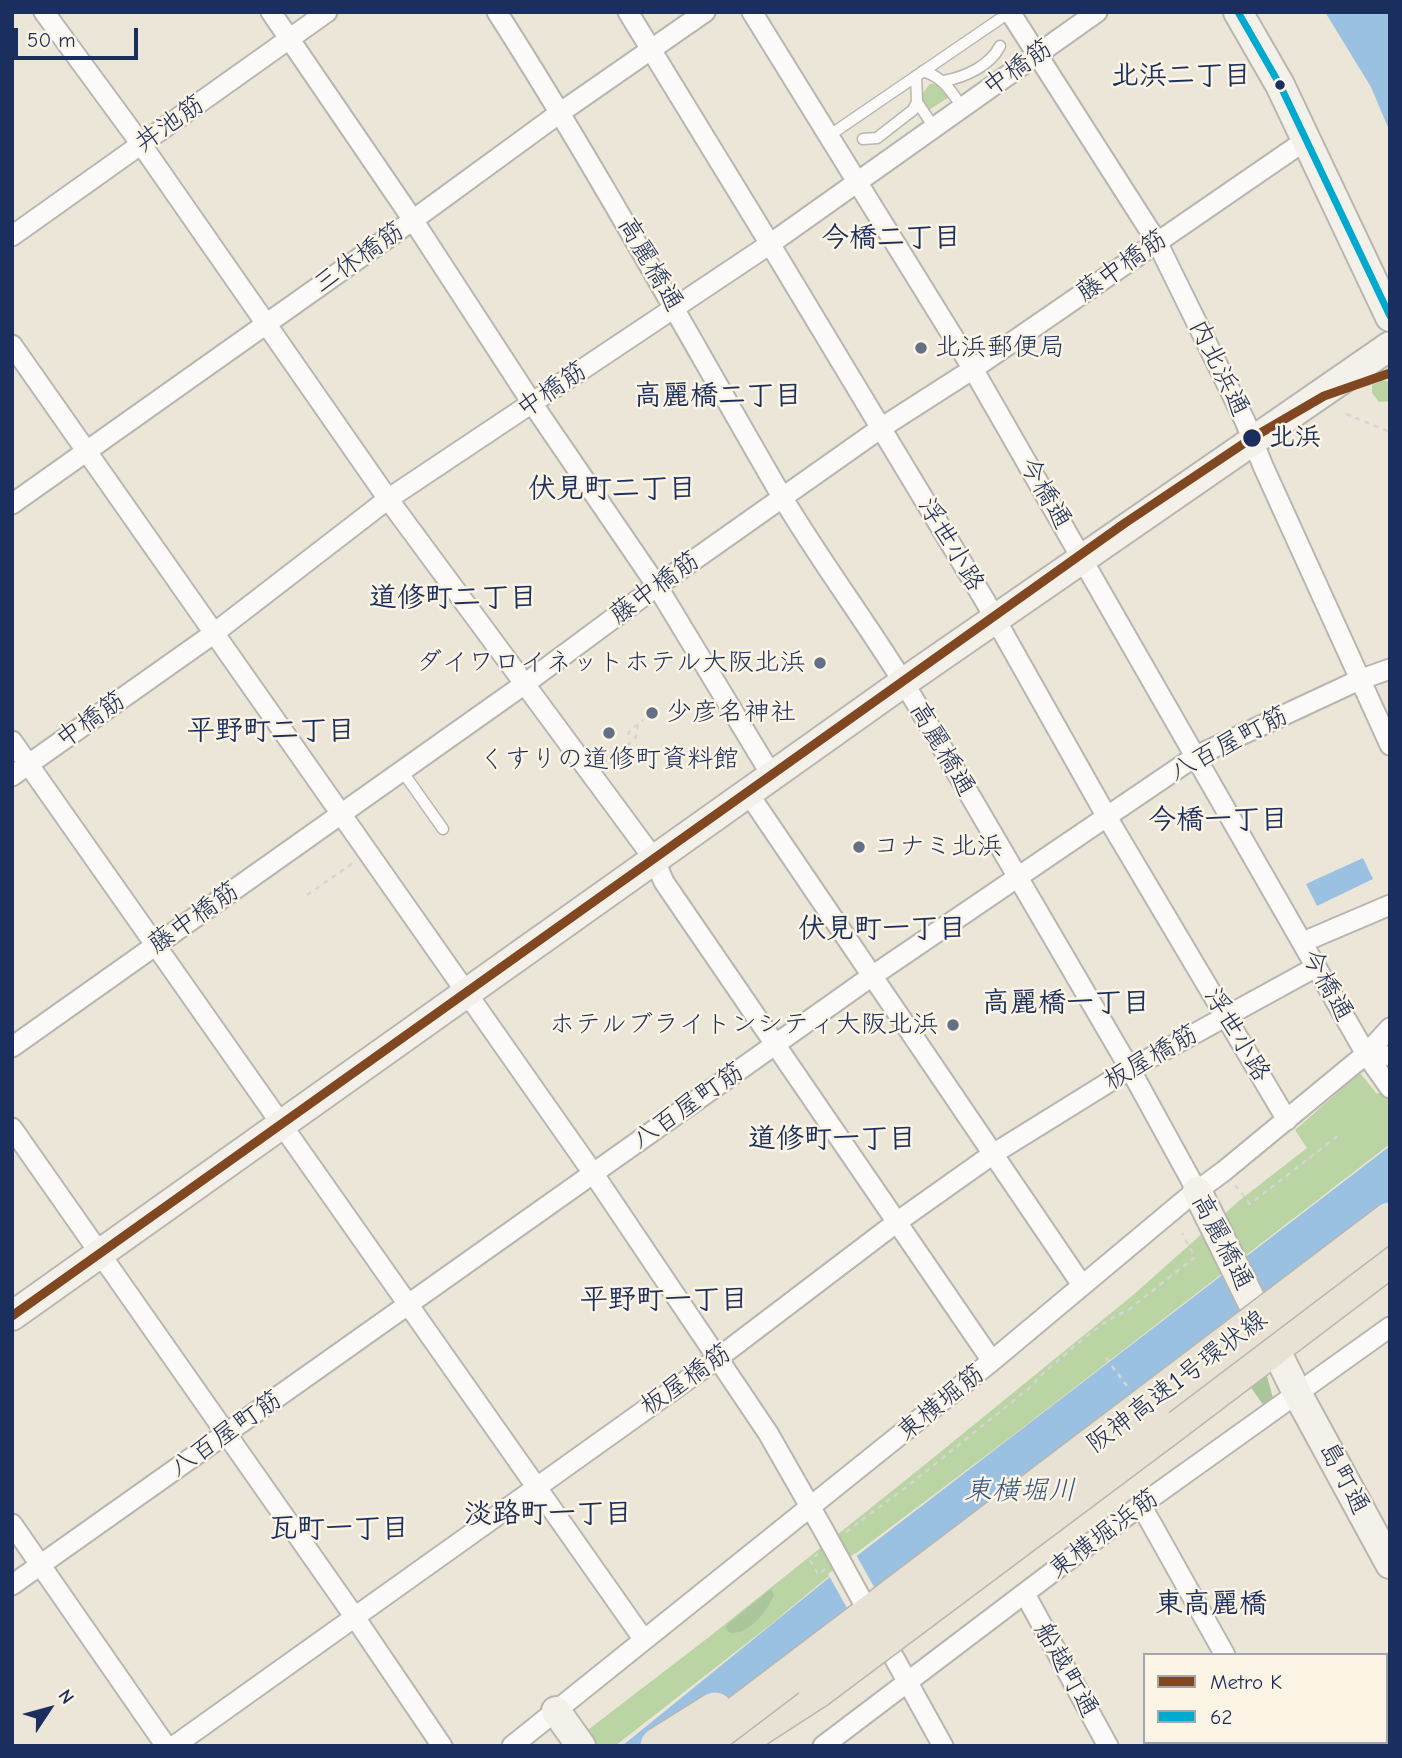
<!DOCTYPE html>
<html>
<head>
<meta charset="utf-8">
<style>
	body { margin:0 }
	#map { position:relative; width:1402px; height:1758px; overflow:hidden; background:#ebe6d7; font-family:"Comic Neue",sans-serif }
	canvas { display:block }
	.frame { position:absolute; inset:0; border:14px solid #1b2f5e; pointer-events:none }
	.legend { position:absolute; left:1143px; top:1653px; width:245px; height:91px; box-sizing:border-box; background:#fcf5e5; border:2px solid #a2a6af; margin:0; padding:9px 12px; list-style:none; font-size:21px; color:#1b2f5e }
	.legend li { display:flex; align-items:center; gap:14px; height:35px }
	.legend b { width:35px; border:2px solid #a2a6af }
	.north { position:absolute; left:14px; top:1674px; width:70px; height:70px; -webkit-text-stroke:5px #fcf5e5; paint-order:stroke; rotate:54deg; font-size:19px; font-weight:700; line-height:28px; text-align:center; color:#1b2f5e }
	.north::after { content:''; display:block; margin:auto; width:24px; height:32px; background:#1b2f5e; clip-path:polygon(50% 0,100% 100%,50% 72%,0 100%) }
	.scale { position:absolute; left:14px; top:28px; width:124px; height:32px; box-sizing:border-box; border:4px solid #1b2f5e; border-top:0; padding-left:9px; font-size:21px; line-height:24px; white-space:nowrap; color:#1b2f5e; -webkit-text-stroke:5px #fcf5e5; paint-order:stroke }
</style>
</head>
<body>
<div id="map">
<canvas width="1402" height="1758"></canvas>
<div class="frame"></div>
<ul class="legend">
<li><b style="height:9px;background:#814721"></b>Metro K</li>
<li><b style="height:9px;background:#00a9ce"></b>62</li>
</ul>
<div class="north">N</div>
<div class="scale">50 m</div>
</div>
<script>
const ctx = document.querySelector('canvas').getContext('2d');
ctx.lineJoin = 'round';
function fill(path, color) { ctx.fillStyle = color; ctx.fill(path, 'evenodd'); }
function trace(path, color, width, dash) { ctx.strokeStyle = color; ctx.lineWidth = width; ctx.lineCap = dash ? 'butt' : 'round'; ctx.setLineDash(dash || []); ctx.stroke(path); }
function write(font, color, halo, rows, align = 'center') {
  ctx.font = font + ' "Comic Neue","Klee One",sans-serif'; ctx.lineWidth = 5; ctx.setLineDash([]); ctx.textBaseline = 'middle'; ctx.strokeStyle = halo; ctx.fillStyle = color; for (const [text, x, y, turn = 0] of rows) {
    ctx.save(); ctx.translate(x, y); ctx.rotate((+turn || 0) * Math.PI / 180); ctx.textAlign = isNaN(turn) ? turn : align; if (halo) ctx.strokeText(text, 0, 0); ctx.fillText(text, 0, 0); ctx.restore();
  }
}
fill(new Path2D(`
	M930 84C941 83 944 88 949 97L929 110 923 101 922 94Z
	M1382 380 1390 382V401L1379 402 1372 393V385Z
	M1360 1073 1377 1094 1390 1089V1144L1008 1439 859 1551 770 1625 615 1746H567L709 1637 922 1467 1132 1296 1240 1200 1307 1148 1295 1130Z`), '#bad4a3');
fill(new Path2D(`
	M1265 1369 1273 1398 1264 1406 1247 1382Z
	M771 1589 774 1595C767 1611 749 1635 730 1633L725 1628 728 1624Z`), '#aac69a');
fill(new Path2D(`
	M1325 12H1390V132L1371 87Z
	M1363 858 1373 879 1317 906 1306 884Z
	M1390 1146V1269L751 1746H622L841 1568Z`), '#9ac1e2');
fill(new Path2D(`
	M855 1553 904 1640 876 1660 828 1574Z`), '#ebe6d7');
const lane = new Path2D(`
	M923 71C943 77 951 91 962 107
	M916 76 917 102 934 127
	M944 81C965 77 990 66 1000 46
	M830 135 1010 12
	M863 139 877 138 913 110 917 102
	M402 771 443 829`);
const street = new Path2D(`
	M44 12 141 144 388 499 654 859 664 882 992 1361
	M271 12 413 220 532 403 657 586 772 776
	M497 12C598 170 687 333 781 495 823 566 874 632 916 703L1130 1069 1197 1191
	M628 12 770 244 984 599 1107 817 1287 1120
	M752 12 973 369 1366 1054 1390 1088
	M1010 12 1157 242 1245 421 1263 466 1390 745
	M12 236 327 12
	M12 345 593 1173 768 1433 824 1531
	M12 504 413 220 561 112 705 12
	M12 741 644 1640
	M12 776 213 634 388 499 770 244 1097 12
	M748 793 1082 1285
	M1303 942 1390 905
	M12 1047 526 683 657 586 881 428 973 369 1306 140
	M1366 1054 1390 1056
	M12 1128 354 1616 442 1746
	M1141 1505 1225 1655
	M12 1524 166 1746
	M12 1585 862 983 1196 756 1359 680 1390 669
	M1025 1594 1108 1746
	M892 1654 943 1746
	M1274 1742 1276 1746
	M174 1746 718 1358 897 1222 993 1154 1130 1069 1316 967
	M512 1746 992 1361 1186 1199 1224 1171 1366 1054 1390 1028
	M823 1746 1141 1505 1390 1327`);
const secondary = new Path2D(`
	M1238 12 1280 85 1390 317
	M1197 1191 1297 1393 1390 1564
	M12 1316 904 682 1390 346
	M556 1711 581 1746`);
const highway = new Path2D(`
	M1163 1430 1390 1258
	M729 1746 817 1689`);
trace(lane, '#b7b6b0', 13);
trace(street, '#b7b6b0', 23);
trace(secondary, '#b7b6b0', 32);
trace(highway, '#b7b6b0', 40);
trace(new Path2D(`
	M1346 414 1390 432
	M628 735 630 730 643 720
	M603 763 633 741 636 737 638 723
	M307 895 353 863
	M1235 1185 1250 1204 1339 1135
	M1106 1358 1127 1386
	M846 1532 909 1485 1033 1385 1038 1378 1084 1338 1110 1319 1128 1310 1195 1257 1182 1233
	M818 1554 810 1560 818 1574 826 1569`), '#d5d5d4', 2.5, [5, 5]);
trace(lane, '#fcfbf9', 10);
trace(street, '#fcfbf9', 19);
trace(secondary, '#f4f1eb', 28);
trace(highway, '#e7e2d4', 37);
const streetBridge = new Path2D(`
	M824 1531 874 1622`);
const highwayBridge = new Path2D(`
	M817 1689 1163 1430
	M659 1746 715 1711
	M697 1746 1390 1221`);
trace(streetBridge, '#b7b6b0', 23, []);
trace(highwayBridge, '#b7b6b0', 40, []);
trace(streetBridge, '#fcfbf9', 19);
trace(highwayBridge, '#e7e2d4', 37);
trace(new Path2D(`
	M1238 12 1280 85 1390 316`), '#00a9ce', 7);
trace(new Path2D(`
	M12 1316 1125 523 1252 438 1324 396 1390 373`), '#814721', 9);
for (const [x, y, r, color] of [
	[1280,85,6,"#1b2f5e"],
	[921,348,7,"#646f88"],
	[1252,438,10,"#1b2f5e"],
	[820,663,7,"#646f88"],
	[652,713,7,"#646f88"],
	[609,733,7,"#646f88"],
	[859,847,7,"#646f88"],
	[953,1025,7,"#646f88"]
]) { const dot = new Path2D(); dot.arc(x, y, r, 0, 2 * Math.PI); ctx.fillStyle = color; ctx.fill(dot); trace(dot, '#fcf5e5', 2.5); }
write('26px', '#1b2f5e', '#fcf5e5', [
	["中橋筋",1018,68,-35],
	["丼池筋",170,124,-35],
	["三休橋筋",359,258,-35],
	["高麗橋通",650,264,60],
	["藤中橋筋",1122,266,-35],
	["内北浜通",1219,368,64],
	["中橋筋",552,390,-34],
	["今橋通",1045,493,60],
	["浮世小路",951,545,59],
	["藤中橋筋",655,588,-36],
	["中橋筋",91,720,-35],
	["八百屋町筋",1229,744,-28],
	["高麗橋通",942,749,60],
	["藤中橋筋",194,918,-35],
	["今橋通",1327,985,61],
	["浮世小路",1237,1035,59],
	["板屋橋筋",1151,1058,-30],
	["八百屋町筋",688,1106,-35],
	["高麗橋通",1222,1242,63],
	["板屋橋筋",686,1380,-35],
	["阪神高速1号環状線",1177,1382,-37],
	["東横堀筋",941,1403,-39],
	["八百屋町筋",226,1434,-35],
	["島町通",1344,1478,62],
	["東横堀浜筋",1104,1534,-37],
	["船越町通",1066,1670,61]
]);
write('26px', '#1b2f5e', '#fcf5e5', [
	["北浜郵便局",935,348],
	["ダイワロイネットホテル大阪北浜",806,663,"right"],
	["少彦名神社",666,713],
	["くすりの道修町資料館",609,760,"center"],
	["コナミ北浜",873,847],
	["ホテルブライトンシティ大阪北浜",939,1025,"right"]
], 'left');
write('bold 26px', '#1b2f5e', '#fcf5e5', [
	["北浜",1269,438]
], 'left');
write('bold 28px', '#1b2f5e', '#fcf5e5', [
	["北浜二丁目",1181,76],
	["今橋二丁目",891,238],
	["高麗橋二丁目",718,396],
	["伏見町二丁目",612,489],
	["道修町二丁目",453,598],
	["平野町二丁目",271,731],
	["今橋一丁目",1218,820],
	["伏見町一丁目",882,929],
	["高麗橋一丁目",1066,1003],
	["道修町一丁目",832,1139],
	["平野町一丁目",664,1300],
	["淡路町一丁目",548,1514],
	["瓦町一丁目",339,1529],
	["東高麗橋",1211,1604]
]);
write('italic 28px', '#375687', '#fcf5e5', [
	["東横堀川",1020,1491]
]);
</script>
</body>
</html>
